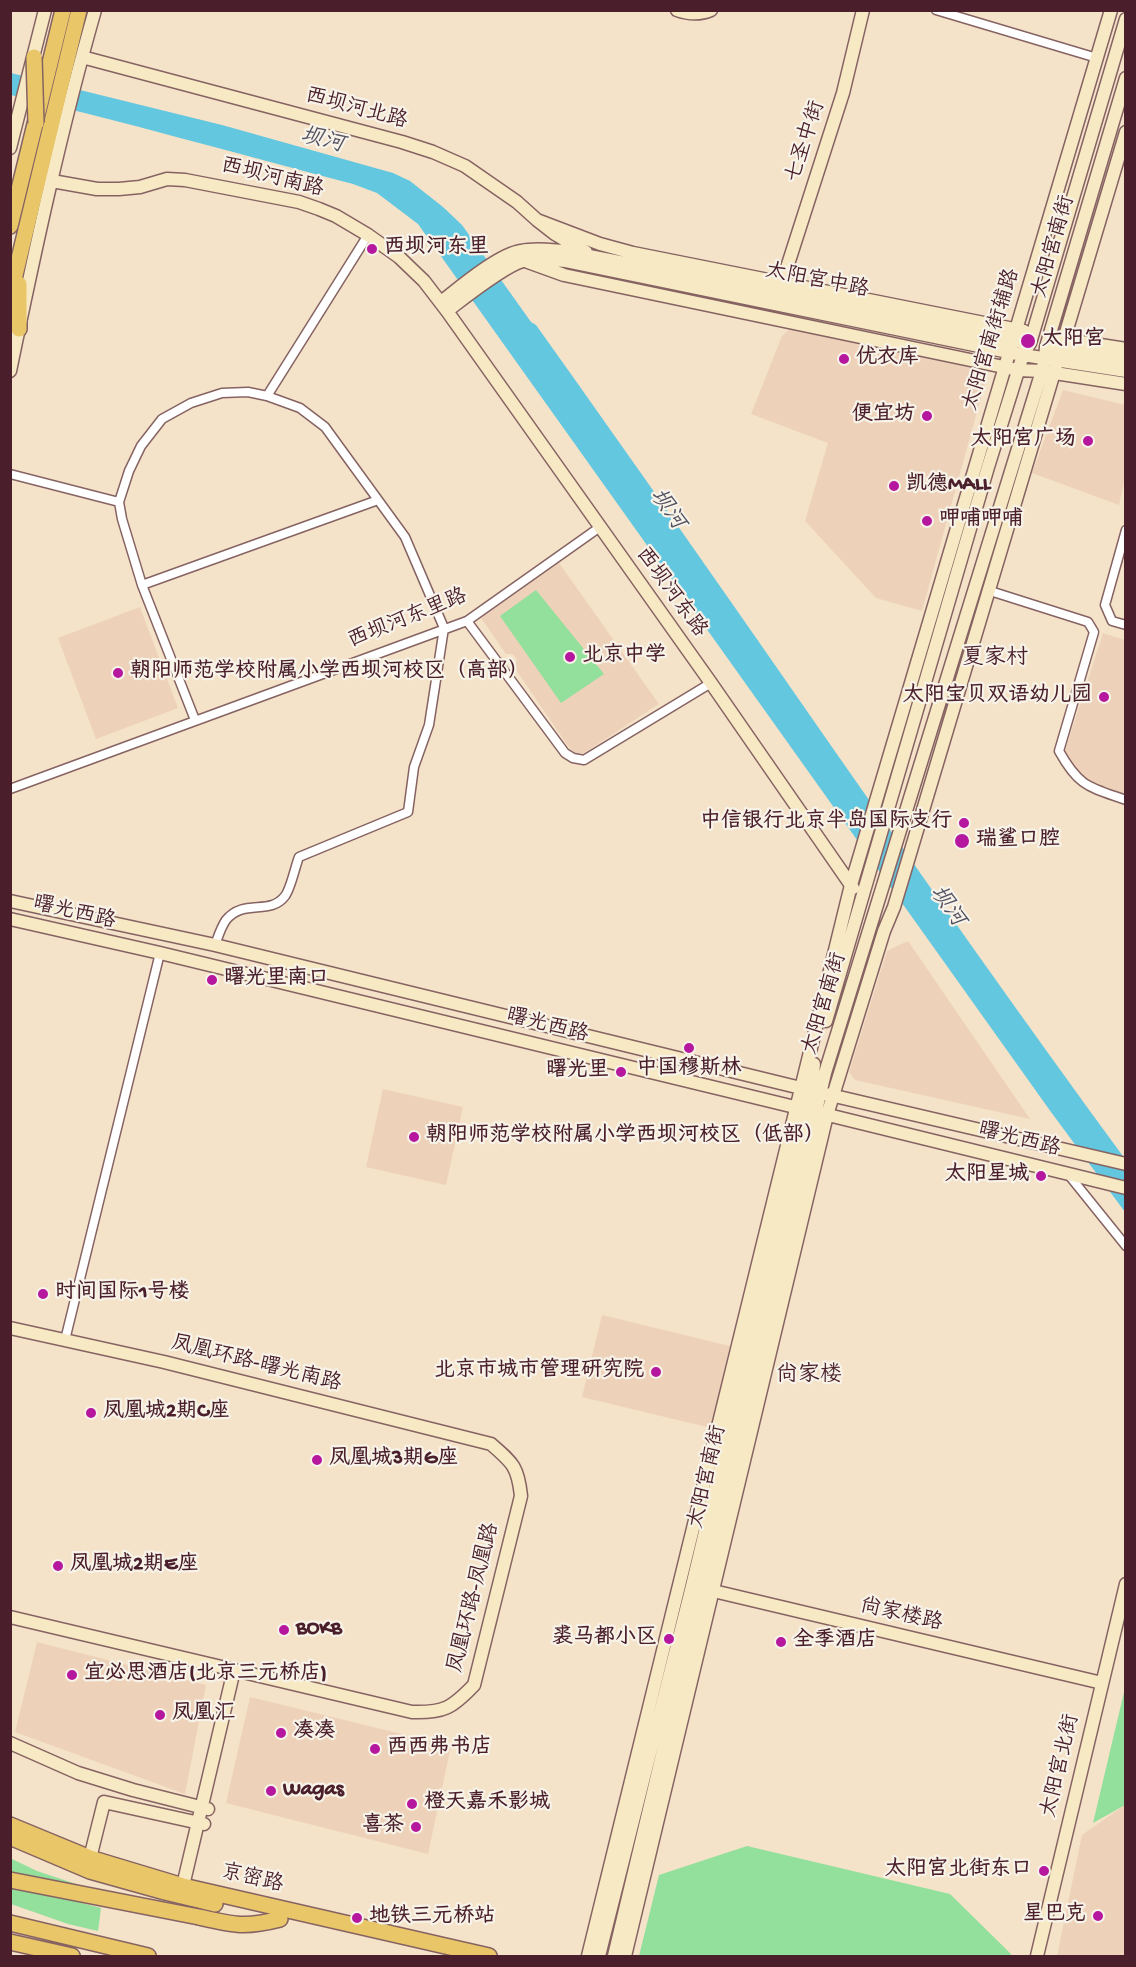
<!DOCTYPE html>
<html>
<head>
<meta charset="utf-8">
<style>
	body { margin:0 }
	#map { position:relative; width:1136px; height:1967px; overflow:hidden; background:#f4e2c9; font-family:"Gochi Hand",sans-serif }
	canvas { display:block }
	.frame { position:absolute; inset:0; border:12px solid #4a1f2b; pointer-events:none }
</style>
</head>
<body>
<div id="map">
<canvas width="1136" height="1967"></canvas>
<div class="frame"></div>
</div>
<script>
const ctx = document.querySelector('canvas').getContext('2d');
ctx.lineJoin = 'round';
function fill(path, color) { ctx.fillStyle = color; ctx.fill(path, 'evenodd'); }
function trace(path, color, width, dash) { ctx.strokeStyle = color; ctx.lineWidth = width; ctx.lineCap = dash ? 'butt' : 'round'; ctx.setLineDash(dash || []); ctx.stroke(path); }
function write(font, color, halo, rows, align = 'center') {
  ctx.font = font + ' "Gochi Hand","LXGW WenKai TC",sans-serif'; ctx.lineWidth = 4.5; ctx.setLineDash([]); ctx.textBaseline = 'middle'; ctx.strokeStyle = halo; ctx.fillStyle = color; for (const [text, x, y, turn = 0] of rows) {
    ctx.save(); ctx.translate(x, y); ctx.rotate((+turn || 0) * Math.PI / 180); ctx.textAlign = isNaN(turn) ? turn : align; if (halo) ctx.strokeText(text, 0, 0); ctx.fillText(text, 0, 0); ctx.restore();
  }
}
fill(new Path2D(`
	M792 327 988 372 922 611 876 598 805 521 828 443 751 414 782 336Z
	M1063 390 1125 405V477L1119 505 1032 473Z
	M559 563 659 704 584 753H575L568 746 514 667 517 660 513 654H506L481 618Z
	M140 607 178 708 96 739 58 638Z
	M1103 633 1125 640V797L1088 784 1073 769 1064 754Z
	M908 941 1030 1119 855 1080 849 1072 887 951Z
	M383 1089 463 1107 446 1185 366 1167Z
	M602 1315 730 1346 711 1428 582 1397Z
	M37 1642 206 1685 185 1794 15 1732Z
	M250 1697 451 1746 428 1854 226 1803Z
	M1125 1805V1956H1057L1082 1835Z`), '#edd2b9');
fill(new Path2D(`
	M536 590 604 674 561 703 500 616Z
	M1125 1688V1805L1093 1823Z
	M747 1846 950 1894 1011 1954 1010 1956H639L659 1875Z
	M10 1858 37 1871 82 1886 78 1902 101 1908 98 1931 68 1924 11 1904Z`), '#93df9c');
fill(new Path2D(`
	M11 73 222 125 393 173 410 181 443 207 462 225 531 322 536 325C734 602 924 885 1125 1159V1212L1051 1112 418 224 377 193 353 184C239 154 125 122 11 95Z`), '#63c7e0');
const street = new Path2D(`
	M936 10 1097 58
	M267 396 368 235
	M10 474 119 502 129 471 141 446 162 419 191 403 222 393 248 392 267 396 300 408 325 427 405 537 444 628 429 725 414 767 408 812 299 857C295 867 291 888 285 896 270 916 244 898 226 920 221 927 218 937 215 945
	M119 502 122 519 142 585 195 720
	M1126 530 1105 605 1112 621 1126 625
	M142 585 378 500
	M987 590 1088 622 1094 632 1059 751C1079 787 1089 787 1126 800
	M467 621 565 753 573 758 584 760 711 683
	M10 789 467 621 600 527
	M1068 1174 1126 1246
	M65 1340 160 953`);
const secondary = new Path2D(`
	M677 10C688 14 699 15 711 10
	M82 57 402 142 433 152 465 166 517 202 537 220 555 234 586 252
	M10 148 45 10
	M52 181 97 189H119L140 187 167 179 185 180 299 202 319 209 336 216 368 235 399 257 424 281 447 311 711 683 853 888
	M537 220 600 244 633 253 1024 331
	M528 262 564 275 1018 370 1042 371 1126 384
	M782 283 843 93 863 10
	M441 302C459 288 499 254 521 251 535 248 549 250 564 251L1021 342
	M447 311C464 298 504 266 523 261 537 257 552 260 566 261L1023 355 1126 371
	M1055 338 1126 349
	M1053 348 1126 359
	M10 371C35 250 61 129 95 10
	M10 901 215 945 809 1090
	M10 919 160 953 803 1109
	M826 1021 988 467 1023 355 1030 343 1126 19
	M826 1094 1126 1164
	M820 1113 1126 1188
	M10 1328 164 1362 491 1444C513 1463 518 1467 521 1496L474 1685C452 1708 444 1713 412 1712L10 1617
	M705 1589 1102 1683
	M10 1743 78 1773 133 1790 208 1809
	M90 1858 104 1802 204 1824
	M181 1894 234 1670
	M588 1956 851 885 1111 10
	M599 1956 692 1586 811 1091 814 1064
	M614 1956 825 1073 1042 371 1045 359 1046 347 1126 78
	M625 1956 827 1115 884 931 894 907 1126 132
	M1037 1956 1126 1584`);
const highway = new Path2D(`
	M10 226 63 10
	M19 284V329
	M10 296 79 10
	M10 1825 90 1858 183 1886 489 1956
	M10 1837 90 1871 165 1892 215 1904
	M199 1917C234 1925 245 1928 280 1919
	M10 1923 148 1956
	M10 1942 72 1956`);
trace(street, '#866362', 11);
trace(secondary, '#866362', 15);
trace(highway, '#866362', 18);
trace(street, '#fff', 8);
trace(secondary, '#f6e9c3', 12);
trace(highway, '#e9c769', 15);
const highwayBridge = new Path2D(`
	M34 57 36 123
	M10 1880 199 1917`);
trace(highwayBridge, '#866362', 18, []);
trace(highwayBridge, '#e9c769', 15);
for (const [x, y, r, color] of [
	[372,249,6,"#b5179e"],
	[1028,341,8,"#b5179e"],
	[844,359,6,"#b5179e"],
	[927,416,6,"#b5179e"],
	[1088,441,6,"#b5179e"],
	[894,486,6,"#b5179e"],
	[927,521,6,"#b5179e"],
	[570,657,6,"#b5179e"],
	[118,673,6,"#b5179e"],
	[1104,697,6,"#b5179e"],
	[964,823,6,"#b5179e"],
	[962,841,8,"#b5179e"],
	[212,980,6,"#b5179e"],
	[689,1048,6,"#b5179e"],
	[621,1072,6,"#b5179e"],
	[414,1137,6,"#b5179e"],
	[1041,1176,6,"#b5179e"],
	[43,1294,6,"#b5179e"],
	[656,1372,6,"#b5179e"],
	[91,1413,6,"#b5179e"],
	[317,1460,6,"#b5179e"],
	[58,1566,6,"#b5179e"],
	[284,1630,6,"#b5179e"],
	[669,1639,6,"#b5179e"],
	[781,1642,6,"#b5179e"],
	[72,1675,6,"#b5179e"],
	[160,1715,6,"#b5179e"],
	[281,1733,6,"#b5179e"],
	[375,1749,6,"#b5179e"],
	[271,1791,6,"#b5179e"],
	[412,1804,6,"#b5179e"],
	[416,1827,6,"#b5179e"],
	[1044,1871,6,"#b5179e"],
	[1098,1916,6,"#b5179e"],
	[357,1918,6,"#b5179e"]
]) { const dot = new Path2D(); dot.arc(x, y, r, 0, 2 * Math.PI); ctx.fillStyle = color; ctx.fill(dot); trace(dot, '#f7f3e8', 2); }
write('21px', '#4a1f2b', '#f7f3e8', [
	["西坝河北路",356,110,15],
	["七圣中街",807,142,-72],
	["西坝河南路",272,179,14],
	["太阳宫南街",1055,247,-74],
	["太阳宫中路",817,282,11],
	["太阳宫南街辅路",993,340,-73],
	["西坝河东路",670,593,54],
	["西坝河东里路",408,620,-22],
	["曙光西路",74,914,13],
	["太阳宫南街",826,1004,-73],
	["曙光西路",547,1027,14],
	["曙光西路",1019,1141,14],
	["凤凰环路-曙光南路",256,1365,14],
	["太阳宫南街",709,1477,-77],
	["凤凰环路-凤凰路",475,1598,-76],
	["尚家楼路",901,1616,13],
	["太阳宫北街",1062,1766,-77],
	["京密路",252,1880,13]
]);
write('bold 21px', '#4a1f2b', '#f7f3e8', [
	["西坝河东里",384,249],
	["太阳宫",1042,341],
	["优衣库",856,359],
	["便宜坊",915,416,"right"],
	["太阳宫广场",1076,441,"right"],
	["凯德MALL",906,486],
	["呷哺呷哺",939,521],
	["北京中学",582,657],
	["朝阳师范学校附属小学西坝河校区（高部）",130,673],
	["太阳宝贝双语幼儿园",1092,697,"right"],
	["中信银行北京半岛国际支行",952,823,"right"],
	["瑞鲨口腔",976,841],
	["曙光里南口",224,980],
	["中国穆斯林",689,1070,"center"],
	["曙光里",609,1072,"right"],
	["朝阳师范学校附属小学西坝河校区（低部）",426,1137],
	["太阳星城",1029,1176,"right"],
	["时间国际1号楼",55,1294],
	["北京市城市管理研究院",644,1372,"right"],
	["凤凰城2期C座",103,1413],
	["凤凰城3期G座",329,1460],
	["凤凰城2期E座",70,1566],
	["BOKB",296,1630],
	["裘马都小区",657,1639,"right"],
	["全季酒店",793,1642],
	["宜必思酒店(北京三元桥店)",84,1675],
	["凤凰汇",172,1715],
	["凑凑",293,1733],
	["西西弗书店",387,1749],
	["Wagas",283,1791],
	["橙天嘉禾影城",424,1804],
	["喜茶",404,1827,"right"],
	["太阳宫北街东口",1032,1871,"right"],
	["星巴克",1086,1916,"right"],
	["地铁三元桥站",369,1918]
], 'left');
write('italic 22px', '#525161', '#f7f3e8', [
	["坝河",322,142,14],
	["坝河",666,510,55],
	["坝河",946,907,55]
]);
write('22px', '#4a1f2b', '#f7f3e8', [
	["夏家村",995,660],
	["尚家楼",809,1377]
]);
</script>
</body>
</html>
